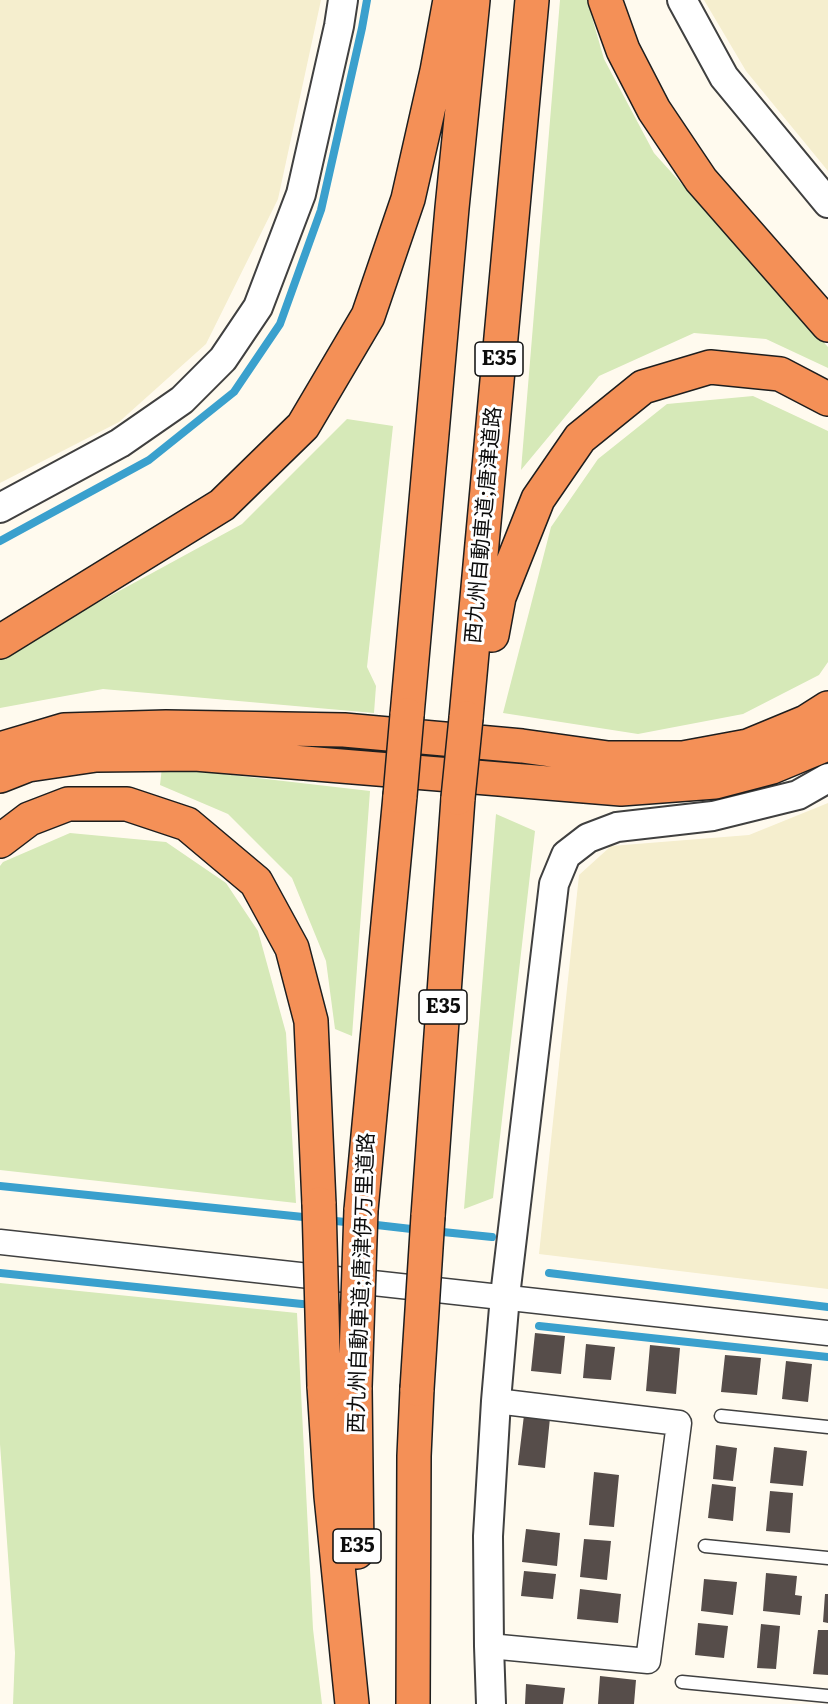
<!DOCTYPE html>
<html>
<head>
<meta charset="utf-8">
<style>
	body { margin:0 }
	canvas { display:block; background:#fffaee }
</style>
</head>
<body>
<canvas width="828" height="1704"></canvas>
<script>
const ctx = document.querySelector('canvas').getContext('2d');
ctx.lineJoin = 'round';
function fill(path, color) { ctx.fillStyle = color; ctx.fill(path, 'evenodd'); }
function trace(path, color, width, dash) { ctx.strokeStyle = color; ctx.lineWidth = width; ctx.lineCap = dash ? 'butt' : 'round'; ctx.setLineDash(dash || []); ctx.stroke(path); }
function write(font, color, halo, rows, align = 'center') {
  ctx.font = font + ' Literata,"Noto Sans JP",serif'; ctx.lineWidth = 6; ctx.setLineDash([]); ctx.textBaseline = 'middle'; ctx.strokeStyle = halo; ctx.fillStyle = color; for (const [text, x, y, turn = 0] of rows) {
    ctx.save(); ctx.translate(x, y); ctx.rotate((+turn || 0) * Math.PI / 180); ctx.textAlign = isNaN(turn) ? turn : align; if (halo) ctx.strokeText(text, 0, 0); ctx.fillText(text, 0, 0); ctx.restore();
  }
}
fill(new Path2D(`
	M0 0H321L278 199 206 344 119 422 0 483Z
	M704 0H828V171L746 71Z
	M828 803V1289L539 1254 579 875 611 846 749 835Z`), '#f5eece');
fill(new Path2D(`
	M560 0H587L604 59 654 153 828 347V368L766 339 694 333 599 376 521 470Z
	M753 396 828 431V662L819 675 743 714 638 734 503 713 551 527 598 459 667 404Z
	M347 419 393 426 367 667 376 686 374 713 103 689 0 708V656L242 524Z
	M162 767 370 791 352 1036 335 1029 326 961 292 878 228 814 160 785Z
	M496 814 535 831 493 1198 464 1209Z
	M70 833 166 842 226 883 258 931 286 1033 296 1203 0 1170V866L3 862Z
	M0 1283 297 1313 313 1629 322 1704H13L15 1653 0 1444Z`), '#d6e9b8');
trace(new Path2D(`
	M0 541 149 460 234 392 280 324 321 210 362 28 367 0
	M0 1186 313 1218
	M326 1220 355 1223
	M368 1224 420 1230
	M433 1231 492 1237
	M0 1273 302 1304
	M549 1273 828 1307
	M539 1326 828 1357`), '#3aa0cd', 8);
fill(new Path2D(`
	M535 1333 565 1336 561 1374 531 1371Z
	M586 1344 615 1347 611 1380 583 1378Z
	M650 1345 680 1348 676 1394 646 1391Z
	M725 1355 761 1358 757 1395 721 1392Z
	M786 1361 812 1364 808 1402 782 1399Z
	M524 1415 550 1418 545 1468 518 1465Z
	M716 1445 737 1448 733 1481 713 1479Z
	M774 1447 807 1451 803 1486 770 1483Z
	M594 1472 619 1475 614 1527 589 1525Z
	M712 1484 736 1487 733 1521 708 1518Z
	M770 1491 793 1493 790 1533 766 1531Z
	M526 1529 560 1533 557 1566 522 1562Z
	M584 1539 611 1541 607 1580 580 1577Z
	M524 1571 556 1574 553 1599 521 1596Z
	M766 1573 797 1576 795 1595 802 1596 800 1615 763 1611Z
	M704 1579 737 1582 733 1615 701 1611Z
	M580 1589 621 1594 618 1623 577 1619Z
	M825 1594H828V1623L823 1622Z
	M698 1623 728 1626 724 1658 695 1655Z
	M761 1624 780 1626 776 1669 757 1668Z
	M818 1630H828V1675L813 1674Z
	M600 1676 636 1680 634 1704H598Z
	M526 1684 565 1688 563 1704H525Z`), '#564d4a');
const service = new Path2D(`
	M721 1416 828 1427
	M705 1546 828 1558
	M682 1682 828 1696`);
const minor = new Path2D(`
	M0 1242 828 1333
	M489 1646 648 1661 679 1423 496 1401`);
const tertiary = new Path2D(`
	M682 0 724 77 828 203
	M0 508 120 443 182 400 223 359 258 307 301 194 339 26 343 0
	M491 1704 489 1646 488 1536 496 1401 505 1296 554 884 566 855 588 838 617 827 713 816 798 795 828 778`);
const motorway = new Path2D(`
	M605 0 623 50 654 110 701 180 828 325
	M492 635 499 597 538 499 580 438 643 387 710 367 780 374 828 399
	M0 642 222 505 303 426 368 316 408 199 437 71 450 0
	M407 715 452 208 473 0
	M466 718 532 0
	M0 749 64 730 166 727 344 730 522 746 608 758H683L748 746 806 722 828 708
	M0 776 28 765 96 755 195 754 621 789 715 782 772 767 820 747 828 742
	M0 841 29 819 68 804H127L187 824 256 882 292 948 311 1021 319 1204
	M361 1210 400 796
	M428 1216 458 798
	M324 1386 331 1496 352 1704
	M355 1387 357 1552
	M413 1704 414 1456 417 1389`);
trace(service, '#404040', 15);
trace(minor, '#404040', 27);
trace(tertiary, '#404040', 32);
trace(motorway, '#1e1e1e', 36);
trace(service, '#fff', 12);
trace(minor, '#fff', 24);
trace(tertiary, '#fff', 28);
trace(motorway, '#f49057', 33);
const motorwayBridge = new Path2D(`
	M400 796 407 715
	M458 798 466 718
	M319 1204 324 1386
	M355 1387 361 1210
	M417 1389 428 1216`);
trace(motorwayBridge, '#1e1e1e', 36, []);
trace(motorwayBridge, '#f49057', 33);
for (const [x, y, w] of [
	[499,359,48],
	[443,1007,48],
	[357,1546,48]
]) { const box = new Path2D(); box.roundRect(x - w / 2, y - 17, w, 34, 4.5); ctx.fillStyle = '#fff'; ctx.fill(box); trace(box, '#0d0d0d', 1.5); }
write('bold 20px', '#0d0d0d', null, [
	["E35",499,359],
	["E35",443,1007],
	["E35",357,1546]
]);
write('21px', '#0d0d0d', '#fff', [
	["西九州自動車道;唐津道路",484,525,-85],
	["西九州自動車道;唐津伊万里道路",362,1283,-88]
]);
</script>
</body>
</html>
